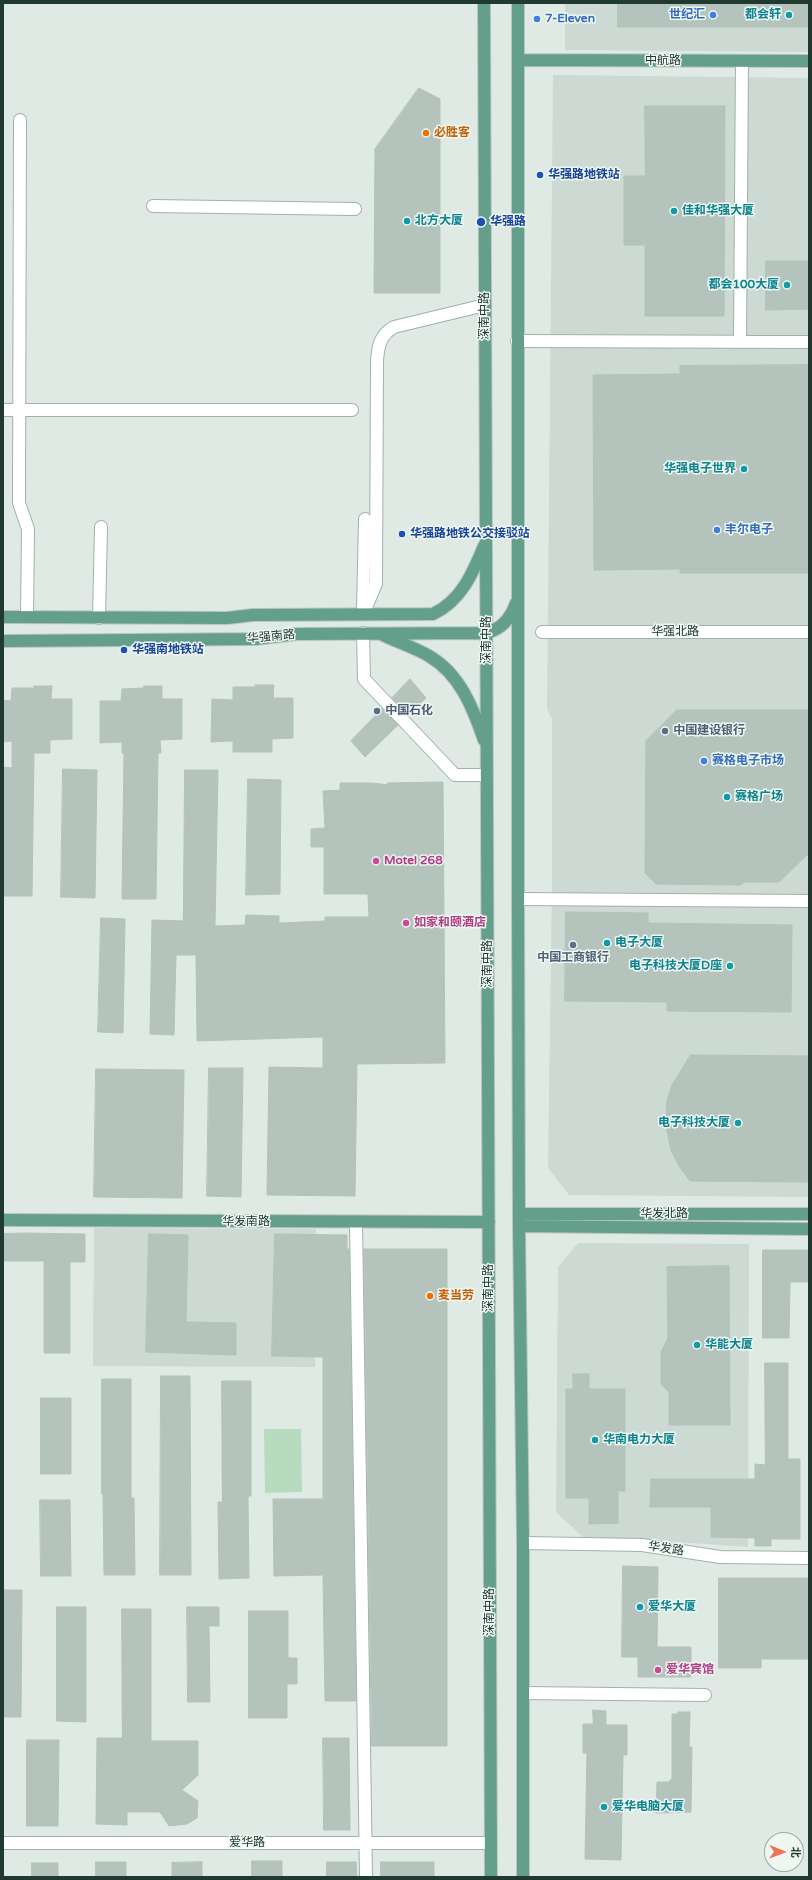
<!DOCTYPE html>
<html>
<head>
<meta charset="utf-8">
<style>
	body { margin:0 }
	#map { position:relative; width:812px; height:1880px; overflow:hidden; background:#dfeae4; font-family:"Varela Round","Noto Sans SC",sans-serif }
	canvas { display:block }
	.frame { position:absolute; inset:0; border:4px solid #203931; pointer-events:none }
	.north { position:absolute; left:764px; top:1832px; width:40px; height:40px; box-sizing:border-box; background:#eff7f2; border:1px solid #9caba5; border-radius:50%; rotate:91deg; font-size:11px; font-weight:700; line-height:16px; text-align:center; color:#203931 }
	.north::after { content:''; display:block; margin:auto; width:14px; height:18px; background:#ef7457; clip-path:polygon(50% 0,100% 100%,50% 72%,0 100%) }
</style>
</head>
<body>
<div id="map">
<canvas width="812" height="1880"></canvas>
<div class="frame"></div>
<div class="north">北</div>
</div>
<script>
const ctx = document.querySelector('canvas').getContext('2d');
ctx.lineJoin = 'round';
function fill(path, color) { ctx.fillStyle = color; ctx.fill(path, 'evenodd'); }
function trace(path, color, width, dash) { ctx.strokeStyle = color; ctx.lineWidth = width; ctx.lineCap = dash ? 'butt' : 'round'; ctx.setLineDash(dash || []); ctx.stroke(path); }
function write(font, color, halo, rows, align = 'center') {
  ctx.font = font + ' "Varela Round","Noto Sans SC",sans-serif'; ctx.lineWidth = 3; ctx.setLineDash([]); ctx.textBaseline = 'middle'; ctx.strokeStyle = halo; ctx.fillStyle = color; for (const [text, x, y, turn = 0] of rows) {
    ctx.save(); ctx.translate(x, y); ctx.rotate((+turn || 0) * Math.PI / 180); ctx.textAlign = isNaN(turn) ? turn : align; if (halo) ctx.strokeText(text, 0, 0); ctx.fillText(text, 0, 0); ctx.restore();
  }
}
fill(new Path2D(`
	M565 3H809V52L565 50Z
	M553 75 809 78V1197L569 1195 548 1168 552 883V719L547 709Z
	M94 1228 316 1229 315 1367 93 1366Z
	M578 1243 749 1244 748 1547 646 1540H586L556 1512 558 1267Z`), '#cdd9d3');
fill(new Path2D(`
	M264 1429H301L302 1492 265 1493Z`), '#b7dbbf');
const building = new Path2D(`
	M618 3H809V27H618Z
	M419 88 440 99V293H374L375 149Z
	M645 106H725L724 316H645V245H624V176H645Z
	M766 261H809V309L766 310Z
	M809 365V573H680V569L594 570 593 375 680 374V366Z
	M410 679 426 698 408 715 392 698Z
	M255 685H274L273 698H293V738L272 739V752H233V741L211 742 212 699 233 700V687H256Z
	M34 686H52L51 699H72V739L50 740V753H34L32 896H3V767L12 768V741L3 742V700L11 701 12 688H34Z
	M144 686H162V699H182V739L160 740 161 753H158L156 899H122L124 753H122V742L100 743V701H121L122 689 144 688Z
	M382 709 398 725 365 757 351 741Z
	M677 710H809V853L779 882H744L741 885 656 884 645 873 646 741Z
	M63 769 97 770 95 898 61 897Z
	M185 770H218L215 926 245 925 246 915 279 916V923L325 921V917H369L368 894H324V847H311V829L325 828 323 791 340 790V783H372L389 785 387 783 443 782 445 1063 357 1064 355 1196 267 1195 269 1067 323 1068V1037L197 1041 196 955H176L174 1035 150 1034 152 920 183 921Z
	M248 779 281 780 280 894 246 895Z
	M566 912 648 913V923L792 925 791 1012 667 1011V1002L565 1001Z
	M101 918 125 919 123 1033 98 1032Z
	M691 1055 809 1056V1182L690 1181 679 1166 671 1150 667 1131 666 1116 667 1101 672 1085Z
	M209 1068H243L241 1197 207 1196Z
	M96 1069 184 1070 182 1198 94 1197Z
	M25 1233 85 1234V1262H70V1353H44V1261H3V1234Z
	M149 1234 188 1235 186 1322 236 1323V1355L146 1352Z
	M275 1234 347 1235V1249H349L356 1701H325L323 1575 274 1576 273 1499H323V1357L272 1356Z
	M364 1249H447V1746H372Z
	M763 1250H809V1282H790L789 1338H763Z
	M729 1266 730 1425H669V1392L661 1384V1352L668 1338 667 1267Z
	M765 1363H788V1459H800V1539H771V1546H755V1538L711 1537V1507H650L651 1479H755V1464L765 1465Z
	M573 1374H589V1389H625V1491H618V1523L589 1524V1498H566V1389H573Z
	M161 1376H190L191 1575H160Z
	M102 1379H131V1498H134L135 1575H104L103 1494H102Z
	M222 1381H251V1496H248L249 1578 219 1579 218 1502H222Z
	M41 1398H71V1474H41Z
	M40 1500H70L71 1576H41Z
	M623 1566 658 1567 657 1647H691V1677H638V1657H622Z
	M719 1578H809V1659H761V1668H719Z
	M3 1590H22L21 1717H3Z
	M57 1607H86V1722L57 1721Z
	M187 1607H219V1626H209L210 1702H188Z
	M122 1609H151V1741H198V1775L182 1790 198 1801 197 1818 187 1824 169 1826 160 1812H127V1825L96 1824 97 1738H122Z
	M249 1611H288V1658H297V1684H287V1718H249Z
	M593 1710 606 1711V1725H627V1755H623L621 1860 585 1859 587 1753H583V1724H593Z
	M678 1712H690L689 1747H692L691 1812 656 1813 657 1782H670V1780H672V1714H678Z
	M323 1738H349L350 1830H324Z
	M27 1740H59L58 1826H27Z
	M252 1861H282V1877H252Z
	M96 1862H126V1877H96Z
	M202 1862V1877H172V1863Z
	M327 1862H356L357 1877H327Z
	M381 1862H434V1877H381Z
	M32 1863H58V1877H32Z`);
fill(building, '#b4c4bd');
trace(building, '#b1c3bb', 1);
const minor = new Path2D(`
	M20 120 19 503 28 529 27 617
	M153 206 355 209
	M740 340 742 61
	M517 341 809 342
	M3 410H352
	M363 610 365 519
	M363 614 376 584 377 361C378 346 380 335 394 327L485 305
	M99 618 101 527
	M542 632H809
	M363 633 364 679 455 775H487
	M518 899 809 901
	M356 1222 366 1877
	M523 1543 642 1545 720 1557 809 1558
	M523 1693 705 1695
	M3 1843H490`);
const major = new Path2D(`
	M484 3 491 1877
	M518 3V899L519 1226 523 1543V1877
	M518 60 809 61
	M3 617 227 618 253 615 433 614C461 601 473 573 484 546
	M381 634C396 642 414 647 429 656 460 674 473 708 484 740
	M3 641 255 639 297 634 486 633C502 629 511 618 516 603
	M519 1214H809
	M3 1220 489 1222
	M519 1226 809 1229`);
trace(minor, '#a2b1ab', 14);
trace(major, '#bcc4c1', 14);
trace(minor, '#fff', 12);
trace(major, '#649f8c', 12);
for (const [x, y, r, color] of [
	[713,15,4,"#3f7fe0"],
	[789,15,4,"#0f9aa8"],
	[537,19,4,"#3f7fe0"],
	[426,133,4,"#e8710a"],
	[540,175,4,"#1a4fb4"],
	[674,211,4,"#0f9aa8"],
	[407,221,4,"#0f9aa8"],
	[481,222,5,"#1a4fb4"],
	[787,285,4,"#0f9aa8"],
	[744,469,4,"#0f9aa8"],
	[717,530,4,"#3f7fe0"],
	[402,534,4,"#1a4fb4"],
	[124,650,4,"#1a4fb4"],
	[377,711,4,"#5c6f8a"],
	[665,731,4,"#5c6f8a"],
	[704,761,4,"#3f7fe0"],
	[727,797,4,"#0f9aa8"],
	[376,861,4,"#d1479c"],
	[406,923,4,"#d1479c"],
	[607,943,4,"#0f9aa8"],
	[573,945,4,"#5c6f8a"],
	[730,966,4,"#0f9aa8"],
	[738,1123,4,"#0f9aa8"],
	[430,1296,4,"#e8710a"],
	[697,1345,4,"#0f9aa8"],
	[595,1440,4,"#0f9aa8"],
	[640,1607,4,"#0f9aa8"],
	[658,1670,4,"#d1479c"],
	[604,1807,4,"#0f9aa8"]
]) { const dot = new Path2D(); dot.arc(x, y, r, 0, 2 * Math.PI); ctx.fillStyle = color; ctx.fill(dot); trace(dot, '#eff7f2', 1.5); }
write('bold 12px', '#366cbe', '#eff7f2', [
	["世纪汇",705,15,"right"],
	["7-Eleven",545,19],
	["丰尔电子",725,530],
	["赛格电子市场",712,761]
], 'left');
write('bold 12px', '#0d838f', '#eff7f2', [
	["都会轩",781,15,"right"],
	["佳和华强大厦",682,211],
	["北方大厦",415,221],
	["都会100大厦",779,285,"right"],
	["华强电子世界",736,469,"right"],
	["赛格广场",735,797],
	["电子大厦",615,943],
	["电子科技大厦D座",722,966,"right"],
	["电子科技大厦",730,1123,"right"],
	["华能大厦",705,1345],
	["华南电力大厦",603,1440],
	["爱华大厦",648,1607],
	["爱华电脑大厦",612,1807]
], 'left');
write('12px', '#203931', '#eff7f2', [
	["中航路",663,61],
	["深南中路",485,316,-90],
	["华强北路",675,632],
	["华强南路",271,637,-5],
	["深南中路",487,640,-90],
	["深南中路",488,964,-90],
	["华发北路",664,1214],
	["华发南路",246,1222],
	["深南中路",489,1288,-90],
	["华发路",666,1549,8],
	["深南中路",490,1612,-90],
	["爱华路",247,1843]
]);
write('bold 12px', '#c56008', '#eff7f2', [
	["必胜客",434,133],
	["麦当劳",438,1296]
], 'left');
write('bold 12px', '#164399', '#eff7f2', [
	["华强路地铁站",548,175],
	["华强路",490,222],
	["华强路地铁公交接驳站",410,534],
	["华强南地铁站",132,650]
], 'left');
write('bold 12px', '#4e5e75', '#eff7f2', [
	["中国石化",385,711],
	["中国建设银行",673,731],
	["中国工商银行",573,958,"center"]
], 'left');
write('bold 12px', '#b23c85', '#eff7f2', [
	["Motel 268",384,861],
	["如家和颐酒店",414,923],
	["爱华宾馆",666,1670]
], 'left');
</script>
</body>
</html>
